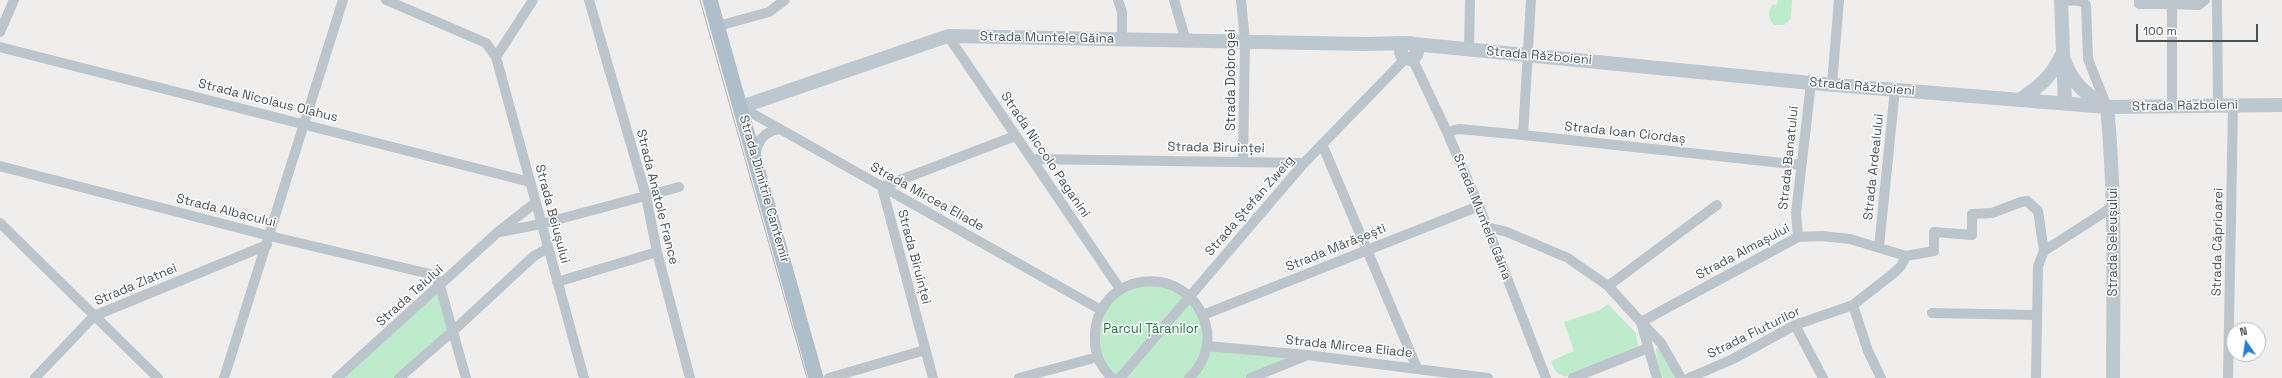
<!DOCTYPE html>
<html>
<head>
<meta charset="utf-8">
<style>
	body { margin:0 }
	#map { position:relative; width:2282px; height:378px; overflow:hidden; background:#f0eded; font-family:"Space Grotesk",sans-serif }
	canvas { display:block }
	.north { position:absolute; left:2226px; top:322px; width:40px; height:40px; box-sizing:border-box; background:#fff; border:1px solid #b5babd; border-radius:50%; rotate:347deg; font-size:11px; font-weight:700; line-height:16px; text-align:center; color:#475259 }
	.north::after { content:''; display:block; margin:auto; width:14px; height:18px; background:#267dd1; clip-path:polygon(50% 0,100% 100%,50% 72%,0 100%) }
	.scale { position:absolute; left:2136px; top:24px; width:122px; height:18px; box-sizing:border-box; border:2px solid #475259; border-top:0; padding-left:5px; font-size:12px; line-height:14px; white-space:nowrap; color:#475259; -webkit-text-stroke:3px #fff; paint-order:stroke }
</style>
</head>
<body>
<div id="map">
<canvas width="2282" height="378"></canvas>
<div class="north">N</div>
<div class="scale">100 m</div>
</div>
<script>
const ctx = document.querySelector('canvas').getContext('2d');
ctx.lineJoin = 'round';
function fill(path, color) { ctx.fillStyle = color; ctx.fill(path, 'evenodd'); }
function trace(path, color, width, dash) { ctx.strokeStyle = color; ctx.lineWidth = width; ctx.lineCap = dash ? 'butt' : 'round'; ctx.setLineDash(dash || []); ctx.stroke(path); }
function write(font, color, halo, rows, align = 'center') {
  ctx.font = font + ' "Space Grotesk",sans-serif'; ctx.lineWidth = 3; ctx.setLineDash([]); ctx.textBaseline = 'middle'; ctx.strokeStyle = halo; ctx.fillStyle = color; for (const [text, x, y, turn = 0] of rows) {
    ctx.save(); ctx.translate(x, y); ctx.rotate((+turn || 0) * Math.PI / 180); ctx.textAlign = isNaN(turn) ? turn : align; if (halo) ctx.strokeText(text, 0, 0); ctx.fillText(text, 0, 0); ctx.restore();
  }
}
fill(new Path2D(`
	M1778 0H1792L1791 18 1784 25H1774C1768 19 1768 12 1772 5L1777 4Z
	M1156 280 1198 305 1207 346 1307 355 1251 378H1112L1095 345 1110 298Z
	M440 286 453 331 399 378H337Z
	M1608 304 1636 333 1638 348 1565 377C1556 374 1554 370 1551 361L1574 351 1564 322 1600 310Z
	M1656 348 1661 350 1676 378H1663L1657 360Z`), '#beebcc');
trace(new Path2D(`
	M386 0 486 43 496 57 584 378
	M589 0 646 196 657 252 690 378
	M1118 0 1122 12V40
	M1174 0 1186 41
	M1241 0 1245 41 1243 161
	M2061 0 2081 1 2086 5 2088 59 2107 107
	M2139 0V4H2172
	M2217 0 2218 106
	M718 26 769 12 785 0
	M0 32 14 0
	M948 36 1120 289
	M0 47 530 182
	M1469 49 1470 0
	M496 57 533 0
	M1412 58 1447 132 1479 206 1546 378
	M1832 84 1839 0
	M741 107 1101 310
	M2172 107V4L2199 5 2205 0
	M1447 132 1459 129 1523 135 1801 165
	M1523 135 1531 0
	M1322 144 1417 368
	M755 156C758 141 763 132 779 129
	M1032 159 1304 163
	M0 166 270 236 430 274 438 281 440 286 466 378
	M0 223 158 378
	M1487 227 1507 232 1568 258 1608 286 1641 322 1657 378
	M500 232 541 224 679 187
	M1798 237 1796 213 1811 83
	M1879 247 1895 89
	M557 282 657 252
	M1608 286 1717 205
	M1853 305 1868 351 1881 378
	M1932 313 2037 315
	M1203 315 1479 206
	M1795 325 1823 378
	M1207 346 1307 355 1488 378
	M35 378 94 316 267 245
	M224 378 343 0
	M337 378 498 232 535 203
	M399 378 453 331 534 256 548 248
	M829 378 925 350
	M933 378 882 187 1015 136
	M1019 378 1098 357
	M1112 378C1102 369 1095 355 1095 341 1092 271 1188 258 1206 326 1211 344 1203 366 1189 378
	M1120 378 1304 163 1406 58
	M1251 378 1305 356
	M1573 378 1648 348
	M1681 378 1661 343 1641 322 1798 237 1822 236 1850 239 1906 256 1934 251V232L1972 235V214L1992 213 2021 202 2027 201 2038 211 2044 251
	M1689 378 1733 359 1795 325 1853 305 1895 272 1901 266 1906 256
	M2036 378 2038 266 2044 251 2114 206
	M2228 378 2233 106`), '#bcc5cb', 10);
trace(new Path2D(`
	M2061 0 2065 103
	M1401 51a8 8 0 1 1 16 0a8 8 0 1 1-16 0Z
	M1414 44 1811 83 2107 107 2282 105
	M2065 62C2071 80 2085 94 2102 104
	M2021 99C2039 87 2052 76 2061 56
	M741 107 948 36 1365 44 1405 43
	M2107 107C2116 197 2113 288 2113 378`), '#bcc7d0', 14);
trace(new Path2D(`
	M710 0 816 378`), '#aebeca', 15);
trace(new Path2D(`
	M700 0 807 378`), '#b0b3b7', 1);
write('13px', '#475259', '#fff', [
	["Strada Muntele Găina",1047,38,1],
	["Strada Războieni",1539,56,5],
	["Strada Dobrogei",1231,80,-90],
	["Strada Războieni",1862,87,5],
	["Strada Nicolaus Olahus",268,101,14],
	["Strada Războieni",2185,106,-1],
	["Strada Ioan Ciordaș",1625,133,6],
	["Strada Biruinței",1216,148,1],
	["Strada Niccolo Paganini",1045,155,56],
	["Strada Banatului",1789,158,-84],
	["Strada Ardealului",1874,167,-84],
	["Strada Dimitrie Cantemir",764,189,74],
	["Strada Anatole France",657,197,76],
	["Strada Mircea Eliade",927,197,29],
	["Strada Ștefan Zweig",1250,206,-49],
	["Strada Albacului",226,211,14],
	["Strada Beiușului",552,214,75],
	["Strada Muntele Găina",1482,217,68],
	["Strada Seleușului",2113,242,-90],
	["Strada Căprioarei",2218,242,-89],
	["Strada Mărășești",1336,248,-22],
	["Strada Almașului",1743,252,-28],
	["Strada Biruinței",914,257,75],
	["Strada Zlatnei",136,285,-23],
	["Strada Teiului",410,296,-42],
	["Strada Fluturilor",1754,333,-26],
	["Strada Mircea Eliade",1349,347,6]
]);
write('13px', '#1d7442', '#fff', [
	["Parcul Țăranilor",1151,329]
]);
</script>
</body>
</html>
